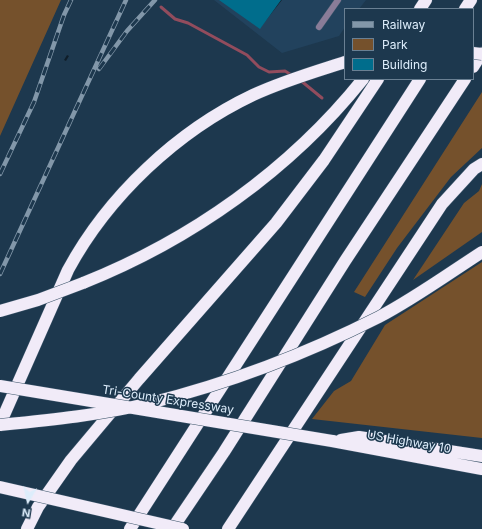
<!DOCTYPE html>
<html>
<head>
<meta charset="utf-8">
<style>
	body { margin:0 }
	#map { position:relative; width:482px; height:529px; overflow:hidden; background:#1d384e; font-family:Inter,sans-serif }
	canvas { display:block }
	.legend { position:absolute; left:344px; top:8px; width:130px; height:72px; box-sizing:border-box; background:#1d384e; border:1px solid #6a8093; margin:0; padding:5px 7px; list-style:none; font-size:12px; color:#ddedfb }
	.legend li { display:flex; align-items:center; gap:8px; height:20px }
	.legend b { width:20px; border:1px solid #6a8093 }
	.north { position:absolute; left:8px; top:481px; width:40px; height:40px; -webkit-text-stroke:3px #1d384e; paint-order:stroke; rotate:189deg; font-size:11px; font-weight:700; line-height:16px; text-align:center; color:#ddedfb }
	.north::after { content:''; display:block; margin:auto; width:14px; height:18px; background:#ddedfb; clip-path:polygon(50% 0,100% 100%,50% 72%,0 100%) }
</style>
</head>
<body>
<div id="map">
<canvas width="482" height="529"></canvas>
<ul class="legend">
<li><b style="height:5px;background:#8297a9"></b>Railway</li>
<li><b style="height:11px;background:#75512c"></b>Park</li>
<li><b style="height:11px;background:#006d8c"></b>Building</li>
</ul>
<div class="north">N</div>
</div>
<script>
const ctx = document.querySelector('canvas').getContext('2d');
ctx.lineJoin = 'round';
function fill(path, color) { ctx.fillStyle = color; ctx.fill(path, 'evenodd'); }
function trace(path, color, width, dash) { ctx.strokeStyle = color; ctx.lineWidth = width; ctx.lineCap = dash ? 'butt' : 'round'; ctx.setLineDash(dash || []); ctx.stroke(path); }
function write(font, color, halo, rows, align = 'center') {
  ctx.font = font + ' Inter,sans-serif'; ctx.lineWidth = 3; ctx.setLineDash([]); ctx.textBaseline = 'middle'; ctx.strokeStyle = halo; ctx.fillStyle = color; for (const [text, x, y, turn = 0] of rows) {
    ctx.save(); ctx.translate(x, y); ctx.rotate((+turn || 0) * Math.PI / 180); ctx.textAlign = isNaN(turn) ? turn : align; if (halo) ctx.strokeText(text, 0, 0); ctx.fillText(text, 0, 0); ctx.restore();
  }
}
fill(new Path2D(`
	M214 0H366L359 9H345V27L339 36 282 53Z`), '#22425d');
fill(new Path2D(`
	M0 0H61L0 136Z
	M482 92V148L451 177 397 248 365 297 354 292Z
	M482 184V232L413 280 464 203 479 191Z
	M482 262V438L312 419 334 391 351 381 385 325Z`), '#75512c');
fill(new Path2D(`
	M221 0H282L260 28Z
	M67 55 69 56 66 61 64 60Z`), '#0007');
trace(new Path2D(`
	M161 7 175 19 188 23 247 55 259 67 269 72 285 71 293 76
	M300 80 322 98`), '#924c5d', 3);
fill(new Path2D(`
	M219 0H281L260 29Z`), '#006d8c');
const service = new Path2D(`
	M319 27 338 0`);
const motorway = new Path2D(`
	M420 9 426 0
	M465 9 471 0
	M473 67 482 53
	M83 283C191 240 290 170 363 79
	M0 424 68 270C108 196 177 131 253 95 283 81 314 72 345 62
	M341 440 359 437 482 456
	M332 441 482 469
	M27 529 38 507 71 460 139 379 276 223 324 160 378 79
	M130 529 420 79
	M172 529 224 452 345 261 465 79
	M228 529 442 204 474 169 482 164`);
trace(service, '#3c556a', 7);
trace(motorway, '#3c556a', 13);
trace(service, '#897c98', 6);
trace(motorway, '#f1ebf8', 12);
const rail = new Path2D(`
	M99 69 127 31 155 0
	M0 174 34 102 64 15 71 0
	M0 274 126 0`);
trace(rail, '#8297a9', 4.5);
trace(rail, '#1d384e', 3, [9]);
const motorwayBridge = new Path2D(`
	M473 53 482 54
	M0 311 38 300 83 283
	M0 386 332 441
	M0 425C50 420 101 415 150 403 230 383 306 354 379 317 415 298 448 274 482 252
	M0 487 183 529`);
trace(motorwayBridge, '#3c556a', 13, []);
trace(motorwayBridge, '#f1ebf8', 12);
write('12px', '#ddedfb', '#1d384e', [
	["Tri-County Expressway",168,400,9],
	["US Highway 10",409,442,10]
]);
</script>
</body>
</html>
